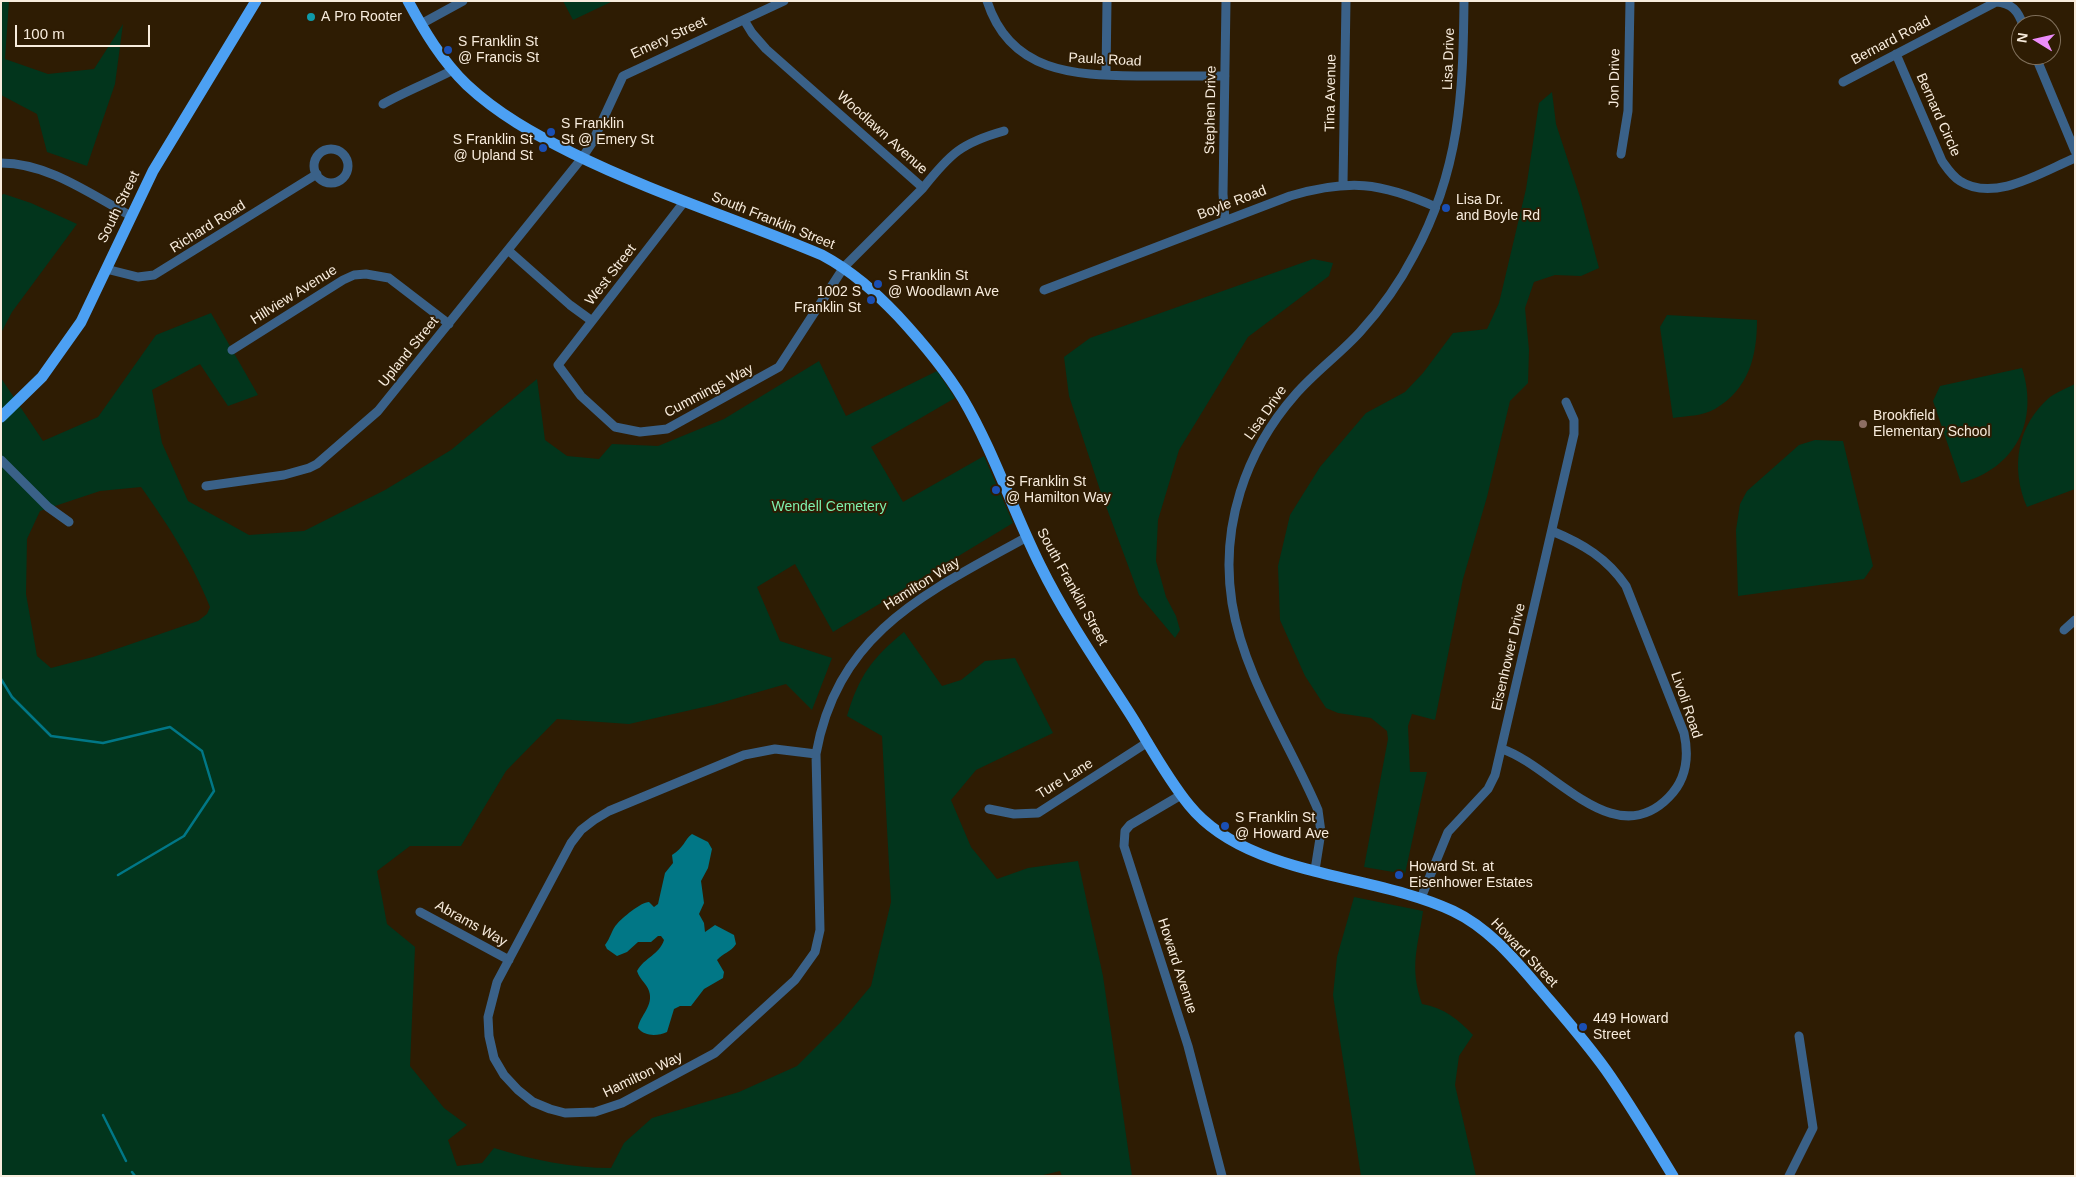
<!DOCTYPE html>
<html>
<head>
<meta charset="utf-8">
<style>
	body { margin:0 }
	#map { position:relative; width:2076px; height:1177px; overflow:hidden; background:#2e1c03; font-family:Helvetica,sans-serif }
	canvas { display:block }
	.frame { position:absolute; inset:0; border:2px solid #f8ecdd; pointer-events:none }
	.north { position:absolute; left:2011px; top:15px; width:50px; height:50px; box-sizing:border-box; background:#2e1c03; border:1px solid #7f6f5a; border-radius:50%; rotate:279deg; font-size:14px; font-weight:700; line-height:20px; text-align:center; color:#f8ecdd }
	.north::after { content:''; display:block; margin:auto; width:18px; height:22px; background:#ec8cfa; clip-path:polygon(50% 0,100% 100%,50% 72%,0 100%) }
	.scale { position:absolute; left:15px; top:25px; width:135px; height:22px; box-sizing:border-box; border:2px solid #f8ecdd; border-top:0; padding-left:6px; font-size:15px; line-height:18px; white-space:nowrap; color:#f8ecdd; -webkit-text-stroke:4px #2e1c03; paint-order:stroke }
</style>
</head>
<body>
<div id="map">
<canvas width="2076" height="1177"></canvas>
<div class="frame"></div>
<div class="north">N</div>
<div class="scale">100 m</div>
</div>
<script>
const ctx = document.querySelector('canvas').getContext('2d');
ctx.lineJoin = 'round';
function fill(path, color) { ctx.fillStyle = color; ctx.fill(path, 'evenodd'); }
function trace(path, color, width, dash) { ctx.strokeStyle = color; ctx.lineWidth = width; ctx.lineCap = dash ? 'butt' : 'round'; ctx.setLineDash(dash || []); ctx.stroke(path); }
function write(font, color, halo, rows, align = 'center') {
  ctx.font = font + ' Helvetica,sans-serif'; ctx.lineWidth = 4; ctx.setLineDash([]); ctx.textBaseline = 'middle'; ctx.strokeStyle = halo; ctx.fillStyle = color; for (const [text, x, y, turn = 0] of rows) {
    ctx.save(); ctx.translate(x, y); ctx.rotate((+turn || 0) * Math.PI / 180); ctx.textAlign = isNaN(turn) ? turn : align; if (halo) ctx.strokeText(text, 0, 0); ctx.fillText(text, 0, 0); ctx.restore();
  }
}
fill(new Path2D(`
	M1 1H9L5 59 48 74 94 69 123 24 115 84 87 166 47 152 37 114 1 95Z
	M563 1H613L573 20Z
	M1552 92 1556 124 1580 197 1599 268 1581 276 1555 275 1534 282 1525 308 1529 350 1528 383 1510 401 1487 497 1463 579 1435 720 1412 714 1408 726 1410 772H1427L1405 874 1364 867 1388 739 1387 731 1371 718 1338 713 1326 708 1305 676 1280 620 1278 566 1290 515 1320 467 1366 413 1405 392 1423 373 1453 333 1487 329 1499 303 1526 189 1539 103Z
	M4 194 31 203 77 224 12 312 1 333V195Z
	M1313 259 1333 263 1329 276 1248 337 1179 450 1158 520 1156 561 1166 597 1176 616 1180 630 1175 638 1139 595 1100 490 1069 396 1064 357 1090 338Z
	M211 313 258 395 228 406 200 364 152 390 162 443 188 501 249 535 304 531 385 490 451 450 537 379 545 440 567 456 599 459 612 444 658 446 724 419 819 361 846 416 937 371 955 398 871 447 903 502 984 456 1013 523 833 632 795 564 757 587 780 641 832 658 812 710 786 684 713 705 629 724 557 719 506 771 461 846H410L377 871 387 924 415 947 410 1066 444 1108 467 1125 448 1140 457 1166 482 1163 494 1148C533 1160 571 1168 611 1168L624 1143 652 1118 739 1092 797 1066 840 1023 871 986 891 902 882 736 847 716C859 676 872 658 904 632L942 686 961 680 985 661 1015 658 1053 733 976 770 951 800 971 847 997 879 1028 868 1078 861 1103 976 1132 1176H1062L1060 1171 1039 1176H1V378L43 441 98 417 156 335ZM141 487C170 528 191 560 210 607L207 614 198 621 93 657 51 668 37 656 26 594 27 539 40 511 100 491Z
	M1667 315 1757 320C1757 356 1749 389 1715 409 1703 416 1686 416 1673 418L1660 327Z
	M2022 368C2039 421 2016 468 1961 483L1933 401 1940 386Z
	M2075 384V489L2027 507C2010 468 2017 425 2050 397 2057 392 2067 388 2075 384Z
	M1815 440 1843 441 1873 566 1864 579 1738 596 1736 530 1740 504 1747 491 1799 445Z
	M1354 897 1423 911C1418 948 1409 966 1422 1004 1444 1008 1458 1019 1473 1035L1459 1056 1455 1085 1476 1176H1361L1333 995 1337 957Z`), '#02351c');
fill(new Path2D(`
	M692 834 708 842 712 849 708 868 701 881 704 903 699 914 704 923 705 932 715 925 734 935 736 944C731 952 723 953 717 960L724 972 723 978 704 989 691 1006H680L674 1009 667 1032C658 1036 645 1037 638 1028 640 1015 654 1006 649 991 647 984 640 980 637 971 645 957 659 955 664 940L661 936H658L651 942H638L627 952 617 956 607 949 605 945C610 939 612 929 617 924 622 918 641 902 649 902L654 907 658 904 665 873 673 863 672 855C684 848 684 840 692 834Z`), '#017786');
trace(new Path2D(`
	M1 679 12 697 51 736 103 743 170 727 202 751 214 791 184 836 118 875
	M103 1115 126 1161
	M132 1172 135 1176`), '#017786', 2.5);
trace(new Path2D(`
	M987 1C1010 73 1074 75 1137 76 1166 76 1196 76 1225 76
	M421 24 463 1
	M1896 54 1942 161C1947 168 1952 176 1960 181 1994 203 2042 172 2075 158
	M2035 55 2075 151
	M1106 75 1107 1
	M1843 82 1996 2C2012 3 2018 11 2023 25
	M383 104C406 91 430 82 453 70
	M314 166a17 17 0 1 1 34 0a17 17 0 1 1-34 0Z
	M1621 154 1628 111 1630 1
	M1 163C48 163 90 194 131 216
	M1343 184 1346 1
	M923 188C950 154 961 143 1004 131
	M684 202 558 365 581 396 615 427 640 432 667 429 779 367 844 267 923 188 766 49 752 33 744 20
	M1225 219 1223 194 1226 1
	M509 251 570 305 592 321
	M106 269 138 277 154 275 317 174
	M1044 290 1290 196C1349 179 1380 182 1436 207
	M232 350 343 280 354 275 366 274 389 278 449 324
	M1 460 48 507 69 522
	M206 486 284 475 309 468 317 464 378 411 582 158 592 143 623 76 784 1
	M2064 630 2075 620
	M1502 749C1553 766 1614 854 1669 797 1687 779 1689 756 1684 733L1626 586C1607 558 1583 544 1552 531
	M816 754 820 930 815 952 795 980 715 1053 622 1103 595 1112 565 1113 550 1109 533 1102 518 1090 504 1075 494 1058 489 1036 488 1017 497 982 571 843 581 830 594 820 609 811 744 755 775 749 816 754C838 631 928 592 1027 537
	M1181 795 1130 825 1125 831 1124 846 1188 1046 1222 1176
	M989 809 1014 814 1038 813 1148 742
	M1315 870 1321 832 1318 810C1289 742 1244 677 1232 603 1220 527 1245 452 1295 395 1315 372 1340 354 1360 332 1381 309 1400 282 1414 255 1460 170 1463 94 1464 1
	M1421 898 1448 832 1488 789 1495 775 1574 434V420L1566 402
	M420 912 509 960
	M1789 1176 1813 1128 1799 1036`), '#3a6188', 9);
trace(new Path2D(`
	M408 1C424 31 442 61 467 85 498 114 534 134 572 153 653 193 739 220 822 255 852 271 875 292 898 316 922 342 945 369 963 399 994 452 1013 511 1040 565 1066 618 1100 667 1132 717 1150 746 1167 778 1189 805 1247 877 1373 873 1453 911 1489 928 1515 960 1540 989 1563 1016 1586 1042 1606 1070 1630 1104 1651 1140 1673 1176
	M1 417 42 377 81 322 153 171 256 1`), '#4ca0f3', 11);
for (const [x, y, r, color] of [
	[311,17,5,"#0f9aa8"],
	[448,50,5,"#1a4fb4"],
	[551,132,5,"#1a4fb4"],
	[543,148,5,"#1a4fb4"],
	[1446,208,5,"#1a4fb4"],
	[878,284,5,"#1a4fb4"],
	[871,300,5,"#1a4fb4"],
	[1863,424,5,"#8d6e63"],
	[996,490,5,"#1a4fb4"],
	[1225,826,5,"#1a4fb4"],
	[1399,875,5,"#1a4fb4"],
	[1583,1027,5,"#1a4fb4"]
]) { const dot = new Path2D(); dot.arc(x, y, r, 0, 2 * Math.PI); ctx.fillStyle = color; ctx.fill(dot); trace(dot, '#2e1c03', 2); }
write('14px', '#f8ecdd', '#2e1c03', [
	["A Pro Rooter",321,17],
	["S Franklin St",458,42],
	["@ Francis St",458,58],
	["S Franklin",561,124],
	["St @ Emery St",561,140],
	["S Franklin St",533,140,"right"],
	["@ Upland St",533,156,"right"],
	["Lisa Dr.",1456,200],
	["and Boyle Rd",1456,216],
	["S Franklin St",888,276],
	["@ Woodlawn Ave",888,292],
	["1002 S",861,292,"right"],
	["Franklin St",861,308,"right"],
	["Brookfield",1873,416],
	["Elementary School",1873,432],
	["S Franklin St",1006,482],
	["@ Hamilton Way",1006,498],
	["S Franklin St",1235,818],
	["@ Howard Ave",1235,834],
	["Howard St. at",1409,867],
	["Eisenhower Estates",1409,883],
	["449 Howard",1593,1019],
	["Street",1593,1035]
], 'left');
write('14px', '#f8ecdd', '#2e1c03', [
	["Emery Street",669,38,-25],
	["Bernard Road",1891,41,-28],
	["Lisa Drive",1449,59,-88],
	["Paula Road",1105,60,3],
	["Jon Drive",1615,78,-89],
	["Tina Avenue",1331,93,-89],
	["Stephen Drive",1211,110,-89],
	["Bernard Circle",1938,115,66],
	["Woodlawn Avenue",882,133,42],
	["Boyle Road",1232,203,-21],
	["South Street",119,207,-64],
	["South Franklin Street",773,221,22],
	["Richard Road",208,227,-32],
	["West Street",611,275,-52],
	["Hillview Avenue",294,295,-32],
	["Upland Street",409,352,-51],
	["Cummings Way",709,391,-28],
	["Lisa Drive",1266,413,-55],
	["Hamilton Way",922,584,-32],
	["South Franklin Street",1072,587,61],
	["Eisenhower Drive",1509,657,-77],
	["Livoli Road",1686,705,71],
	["Ture Lane",1065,779,-32],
	["Abrams Way",471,924,29],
	["Howard Street",1524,953,46],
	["Howard Avenue",1177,966,72],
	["Hamilton Way",643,1075,-26]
]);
write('14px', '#7ef1ae', '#2e1c03', [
	["Wendell Cemetery",829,507]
]);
</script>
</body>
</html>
